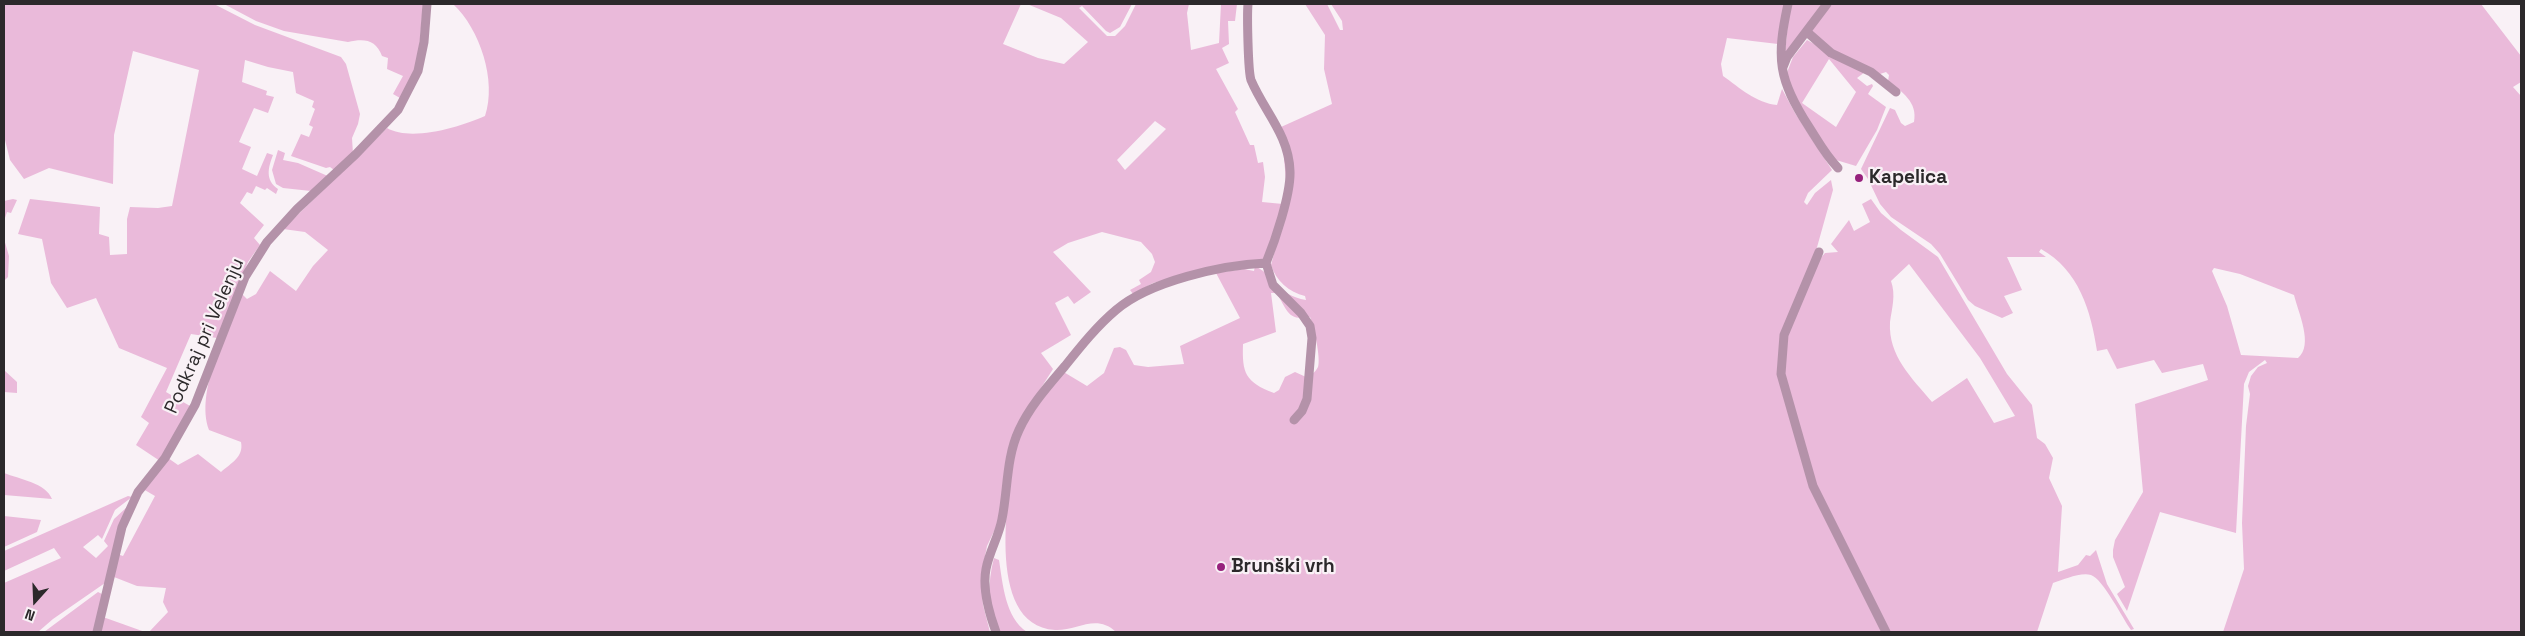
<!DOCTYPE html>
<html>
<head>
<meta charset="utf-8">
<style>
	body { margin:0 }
	#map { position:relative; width:2525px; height:636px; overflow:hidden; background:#f9f1f6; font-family:"Space Grotesk",sans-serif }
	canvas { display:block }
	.frame { position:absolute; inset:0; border:5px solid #2c292b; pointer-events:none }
	.north { position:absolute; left:10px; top:576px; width:50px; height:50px; -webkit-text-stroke:4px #f9f1f6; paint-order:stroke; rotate:200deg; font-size:14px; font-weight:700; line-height:20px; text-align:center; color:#2c292b }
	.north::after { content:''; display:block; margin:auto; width:18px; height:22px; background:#2c292b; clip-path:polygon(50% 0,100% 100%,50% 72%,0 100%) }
</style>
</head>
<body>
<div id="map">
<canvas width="2525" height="636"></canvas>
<div class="frame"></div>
<div class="north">N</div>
</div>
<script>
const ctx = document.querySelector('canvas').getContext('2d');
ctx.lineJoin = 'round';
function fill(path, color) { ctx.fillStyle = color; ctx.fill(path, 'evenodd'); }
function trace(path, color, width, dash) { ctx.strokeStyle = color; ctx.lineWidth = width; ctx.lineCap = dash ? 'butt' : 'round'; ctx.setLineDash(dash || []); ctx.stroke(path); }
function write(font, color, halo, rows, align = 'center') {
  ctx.font = font + ' "Space Grotesk",sans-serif'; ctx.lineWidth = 4.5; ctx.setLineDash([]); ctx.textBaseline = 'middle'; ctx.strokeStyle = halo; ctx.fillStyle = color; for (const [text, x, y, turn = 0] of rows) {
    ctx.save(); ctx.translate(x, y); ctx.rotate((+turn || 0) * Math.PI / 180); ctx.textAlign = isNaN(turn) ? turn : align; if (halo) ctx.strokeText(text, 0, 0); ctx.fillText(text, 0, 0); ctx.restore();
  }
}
fill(new Path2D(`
	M4 4H214L255 25 341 57 346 64 360 114 358 124 352 138 353 154 334 170 330 167 326 168 291 156 301 134 309 137 313 127 309 125 315 109 312 107 314 101 296 93 293 72 268 67 245 60 242 82 267 91 266 95 274 97 268 113 254 108 239 142 251 147 242 169 257 176 267 153 273 155C268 168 265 180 278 189L276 194 267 188 265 190 256 186 252 194 247 192 240 203 264 225 254 238 260 245 248 262 217 338 191 334 166 392 190 406 160 461 136 445 149 423 141 417 167 368 119 348 96 298 67 308 51 283 42 239 18 234 30 199 100 207 99 234 109 237 110 255 127 254V219L130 207 158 208 172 206 199 70 133 51 114 135 113 184 49 168 24 179 10 160 4 136Z
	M224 4H423L418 64 400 98 393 94 403 76 387 69 388 58 382 56C376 40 365 38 348 42L284 31 256 21Z
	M453 4H1021L1003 44 1038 58 1064 64 1088 42 1061 18 1027 4H1132L1120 27 1110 33 1106 31 1082 6 1079 8 1107 36H1115L1125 26 1136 4H1189L1187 13 1191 50 1219 43 1221 4H1237L1235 21H1228L1229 44 1222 48 1229 63 1216 69 1238 109 1235 112 1250 145H1254L1258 163 1263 162 1265 177 1262 202 1283 204 1266 259 1213 269 1153 283 1133 294 1130 290 1141 284 1139 280 1151 272 1155 262 1152 254 1141 242 1102 232 1068 243 1053 252 1091 292 1074 304 1068 296 1055 303 1071 335 1041 353 1053 369 1022 418 997 525 987 546 981 577 983 605 990 632H149L168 612 163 602 166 588 137 586 114 577 117 554 123 556 155 496 143 489 168 458 178 465 198 454 221 472C231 463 244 457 241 442L209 430C195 392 227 331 241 293L247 299 256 294 270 271 296 291 313 266 328 250 305 232 283 229 387 128C411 142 460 127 485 116 497 81 480 29 453 4ZM1155 121 1166 129 1125 170 1117 160Z
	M1305 4H1327L1340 30H1343L1342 21 1331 4H1786L1778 44 1727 38 1721 64 1723 76C1740 88 1756 103 1777 105L1782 89 1795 113 1832 170 1808 193 1804 202 1807 205 1815 193 1831 180 1833 190 1814 258 1819 260 1825 253 1838 252 1831 244 1849 220 1854 231 1870 222 1862 204 1871 199 1881 213 1901 230 1938 257 2007 374 2032 405 2037 438 2045 444 2053 458 2049 478 2062 506 2058 572 2078 565 2086 555 2090 556 2096 550 2107 584 2134 629 2131 630C2123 619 2103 579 2091 575 2080 572 2063 580 2053 583L2037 632H1116C1096 613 1077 631 1055 630 982 625 1010 487 1015 441L1021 428 1062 371 1087 386 1104 373 1114 348 1120 347 1126 350 1134 365 1148 367 1184 364 1180 346 1240 318 1216 273 1244 269 1254 271 1255 266C1277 277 1277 295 1306 300L1305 296C1289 292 1276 281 1271 265L1288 201 1281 127 1332 104 1324 69 1325 35ZM1909 264 1980 358 2015 416 1994 423 1967 378 1932 402C1912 378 1888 356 1890 322 1892 308 1896 295 1891 281ZM1271 293H1276C1287 307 1286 322 1310 317 1314 326 1321 359 1318 367 1315 373 1311 375 1306 377L1295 372 1285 377 1279 390 1274 393C1245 382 1242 373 1243 344L1276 332Z
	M1790 4H1824L1789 51 1785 52Z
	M1832 4H2481L2521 56V82L2513 87 2521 96V632H2223L2244 569 2242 523 2246 426 2250 394 2248 386 2251 376 2258 367 2267 363 2265 360 2249 372 2244 384 2236 533 2160 512 2127 611 2117 594 2125 587 2113 557V550L2115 540 2143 492 2135 404 2208 380 2203 364 2162 373 2154 360 2117 369 2107 349 2097 351C2091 311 2079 270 2041 249L2039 252 2046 257H2007L2022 290 2004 296 2013 313 2002 318 1975 306 1968 300 1940 254 1931 244 1891 217 1880 204 1868 179 1861 169 1890 108 1895 110 1901 123 1905 126 1914 122C1918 102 1902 92 1888 81L1889 75 1886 72 1880 74 1835 53 1811 31ZM2214 268 2240 274 2294 295C2298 312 2314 345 2298 358L2241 355 2227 306 2212 271Z
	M1807 40 1865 72 1857 78 1867 86 1872 84 1873 86 1868 94 1886 107 1877 130 1856 166 1836 160 1832 156 1806 118 1786 75 1793 57ZM1829 59 1856 92 1836 127 1802 103Z
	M278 150 285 153 283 160 298 163 330 177 311 191 283 188 276 184 272 170Z
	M13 199 17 200 11 213 7 212 4 221V201Z
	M4 239 9 256 8 277 4 281Z
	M4 370 17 382V393L4 392Z
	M4 473C19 479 46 483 52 499L4 495Z
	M128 496 132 497 115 510 102 539 98 535 83 547 96 558 108 546 104 541 114 519 127 507 105 583 53 619 38 632H4V583L61 558 54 548 4 571V551Z
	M4 516 41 520 37 532 4 547Z
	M994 558 999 560C1003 585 1005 617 1027 632H999C988 607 987 584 994 558Z
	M98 592 104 595 93 632H44Z
	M103 617 145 632H100Z`), '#eabada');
trace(new Path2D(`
	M1248 4C1247 15 1248 71 1251 80 1264 111 1289 135 1290 171 1291 194 1275 241 1266 263
	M1788 4C1776 59 1778 79 1809 127 1818 141 1826 156 1838 168
	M1807 32 1831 53 1871 72 1896 92
	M1783 67 1787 57 1827 4
	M1819 252 1784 335 1781 374 1813 486 1886 632
	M1266 263 1273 285 1301 313 1310 326 1312 338 1307 399 1302 411 1294 420
	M97 632 122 527 138 492 165 458 195 405 245 277 267 242 297 209 356 154 398 110 418 71 424 42 427 4
	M996 632C989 613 982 590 986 569 989 552 999 536 1002 519 1008 489 1006 458 1019 430 1030 406 1048 386 1065 366 1081 346 1097 326 1116 310 1150 281 1222 265 1266 263`), '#b492a9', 9);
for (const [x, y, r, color] of [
	[1859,178,5,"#97217d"],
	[1221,567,5,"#97217d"]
]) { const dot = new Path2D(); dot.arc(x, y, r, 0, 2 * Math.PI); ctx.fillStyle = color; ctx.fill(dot); trace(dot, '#f9f1f6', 2); }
write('bold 19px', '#2c292b', '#f9f1f6', [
	["Kapelica",1869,178],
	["Brunški vrh",1231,567]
], 'left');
write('19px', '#2c292b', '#f9f1f6', [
	["Podkraj pri Velenju",205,336,-66]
]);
</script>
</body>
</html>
